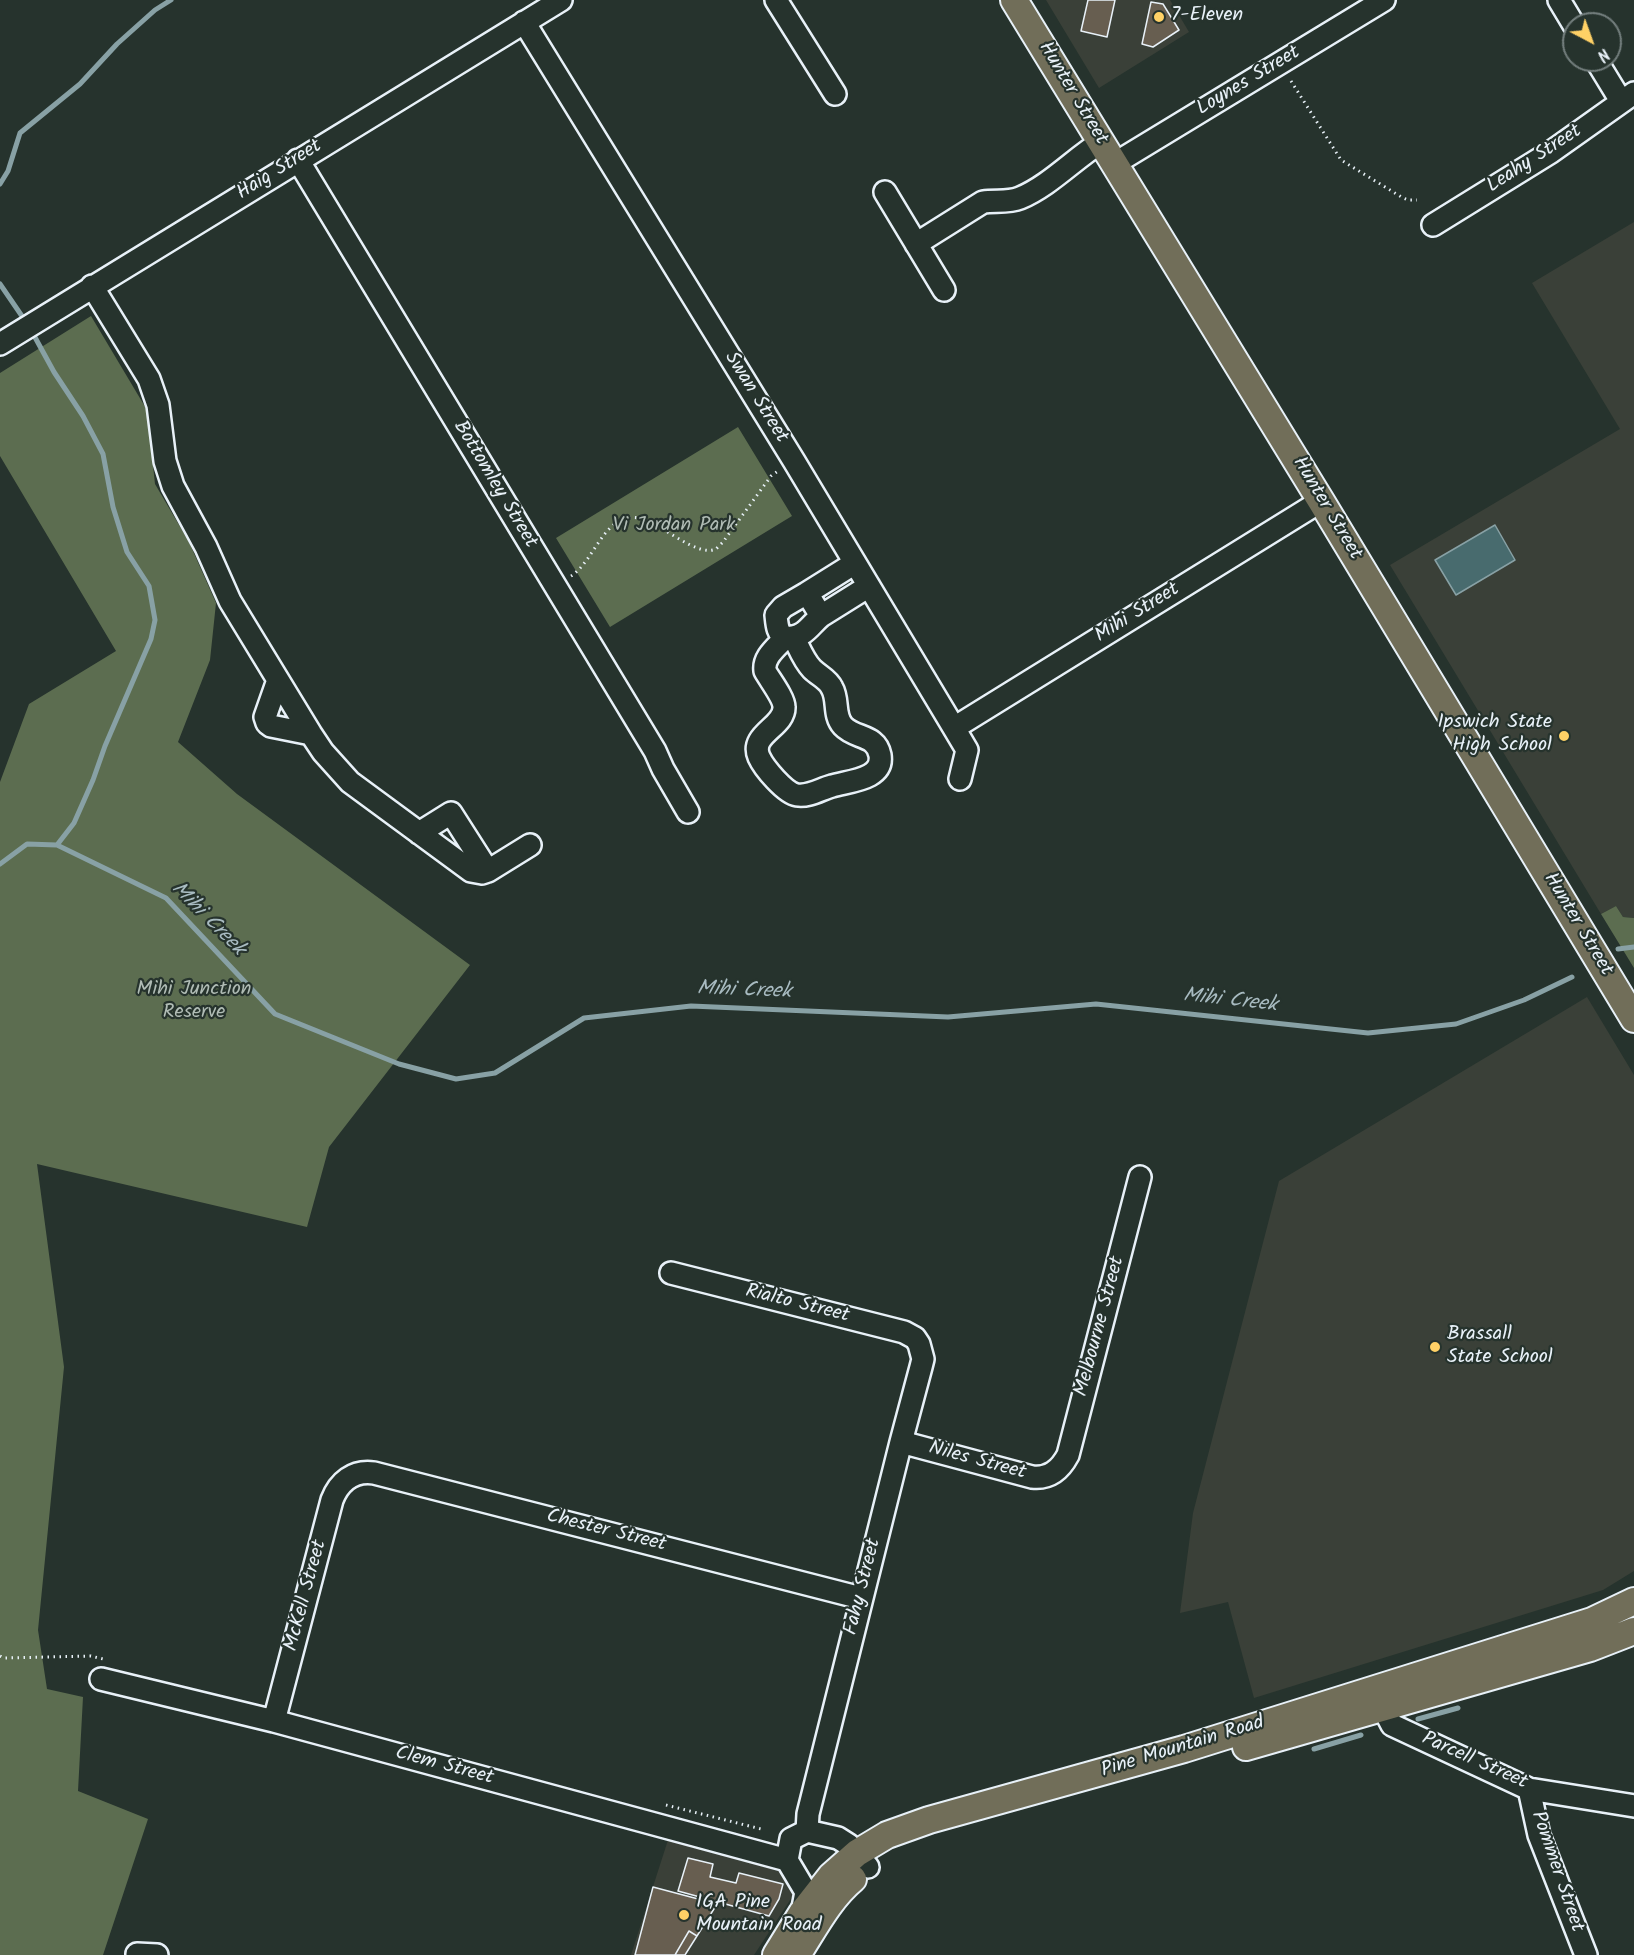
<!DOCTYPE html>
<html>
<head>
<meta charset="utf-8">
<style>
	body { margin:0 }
	#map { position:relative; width:1634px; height:1955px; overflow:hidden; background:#26332d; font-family:Kalam,sans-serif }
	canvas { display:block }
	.north { position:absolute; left:1562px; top:12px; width:60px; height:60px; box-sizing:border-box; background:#26332d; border:2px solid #747f7e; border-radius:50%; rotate:139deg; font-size:16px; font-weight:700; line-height:24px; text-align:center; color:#e8f1f8 }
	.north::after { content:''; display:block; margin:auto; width:21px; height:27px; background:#ffd166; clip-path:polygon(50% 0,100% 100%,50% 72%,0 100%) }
</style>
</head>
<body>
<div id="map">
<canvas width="1634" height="1955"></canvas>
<div class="north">N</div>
</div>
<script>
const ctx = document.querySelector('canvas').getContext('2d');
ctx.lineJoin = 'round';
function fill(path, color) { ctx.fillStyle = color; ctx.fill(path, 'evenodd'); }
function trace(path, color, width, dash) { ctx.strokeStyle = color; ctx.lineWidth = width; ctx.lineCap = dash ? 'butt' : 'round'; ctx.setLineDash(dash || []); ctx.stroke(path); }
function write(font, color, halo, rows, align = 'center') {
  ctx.font = font + ' Kalam,sans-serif'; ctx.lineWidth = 4.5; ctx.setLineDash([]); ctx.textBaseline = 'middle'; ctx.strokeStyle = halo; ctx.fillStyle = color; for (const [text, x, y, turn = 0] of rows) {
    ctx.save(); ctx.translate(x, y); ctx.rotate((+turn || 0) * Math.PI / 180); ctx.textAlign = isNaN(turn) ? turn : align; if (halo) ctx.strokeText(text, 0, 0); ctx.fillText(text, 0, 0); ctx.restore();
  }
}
fill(new Path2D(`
	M1046 0H1170L1189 32 1099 88Z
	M1634 222V918L1623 917 1616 906 1601 914 1390 565 1620 429 1532 283Z
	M1587 997 1634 1075V1571L1603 1590 1254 1698 1228 1602 1180 1613 1193 1513 1279 1181Z
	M668 1840 793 1875 798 1888 754 1955H631Z`), '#3a4038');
fill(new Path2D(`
	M91 316 147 410 155 484 189 542 216 603 210 660 178 742 237 794 470 965 329 1147 307 1227 37 1164 64 1367 38 1630 47 1689 83 1697 78 1791 148 1819 103 1955H0V782L29 704 116 651 0 456V373Z
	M738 427 792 516 610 627 556 538Z
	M1616 906 1623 917 1634 918V968L1601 914Z`), '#5c6d50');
const water = new Path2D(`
	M1495 525 1515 560 1456 595 1435 560Z`);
fill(water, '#486b6e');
trace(water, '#88a1a5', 1.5);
trace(new Path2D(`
	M0 184 8 171 20 133 80 84 117 44 155 10 171 0
	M0 284 26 322
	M31 330 54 372 83 416 103 454 113 507 127 552 149 586 155 620 151 639 105 746 93 780 74 823 57 845
	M0 864 27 844 57 845 166 898 275 1014 399 1064 456 1079 495 1073 584 1018 691 1006 948 1017 1096 1004 1368 1033 1456 1024 1524 1000 1572 977
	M1618 949 1634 947
	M1418 1719 1458 1708
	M1314 1749 1361 1735`), '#88a1a5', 5);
const building = new Path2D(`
	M1088 0H1115L1107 37 1081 31Z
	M1151 2 1163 4 1179 30 1153 47 1142 44Z
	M688 1858 713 1864 710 1877 736 1883 739 1873 783 1884 779 1899 769 1916 678 1891Z
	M653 1887 717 1904 697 1936 689 1931 675 1955H635Z
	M689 1931 697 1936 690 1947 685 1955H675Z`);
fill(building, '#675e50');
trace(building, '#e8f1f8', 1.5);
const minor = new Path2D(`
	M776 0 835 94
	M1559 0 1574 25
	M524 22 794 461 954 728 967 750 960 779
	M1596 60 1621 101
	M298 160 655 751 663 769 688 812
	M1114 164 1384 0
	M885 192 944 290
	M1433 225 1551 152 1634 93
	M916 244 983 202C995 200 1008 203 1020 198 1049 186 1074 159 1101 142
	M92 286 149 379 158 405 165 461 173 486 206 547 230 601 311 734 323 752 350 782 471 871 482 873 488 871 530 845
	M0 344 561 0
	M807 593 855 563
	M821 616 807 593 783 607 776 615C777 624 777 633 785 638 806 637 808 627 821 616L869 586
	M785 638C776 648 763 657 765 671 770 680 784 698 784 707 785 727 749 734 759 757 764 768 785 793 797 795 809 797 821 789 832 786 848 781 884 780 880 755 876 734 855 739 843 726 833 715 839 700 832 688 828 679 819 676 812 669 804 661 799 648 794 638
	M278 680 265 717 267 723 271 726 311 734
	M954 728 1321 501
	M419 833 451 813 488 871
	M671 1273 904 1332 915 1338 919 1344 923 1359 921 1367 901 1442 808 1814 807 1831
	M901 1442 1032 1477C1049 1479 1060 1470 1068 1455L1140 1177
	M101 1679 274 1721 787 1860
	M1379 1694 1383 1708 1392 1725 1529 1789 1634 1806
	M274 1721 332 1500C339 1482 353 1470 374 1473L861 1598
	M1529 1789 1539 1835 1586 1955
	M802 1913 806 1892 787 1860 791 1839 807 1831 838 1838 849 1845 868 1867
	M137 1954 157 1955`);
const major = new Path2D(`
	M1014 0 1321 501 1634 1019
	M1246 1747 1590 1648 1634 1631
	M776 1955 802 1913 831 1876 857 1853 887 1835 929 1820 1184 1749 1592 1621 1634 1601
	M797 1955C814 1929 829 1899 853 1879`);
trace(minor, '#e8f1f8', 26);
trace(major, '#e8f1f8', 30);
trace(new Path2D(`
	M1291 81 1341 160 1403 198 1408 200H1417
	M571 576C595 561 604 512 639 518 659 521 696 558 716 549 717 548 722 543 723 542L771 476 778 471
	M0 1656 4 1658 91 1656 107 1660
	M666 1805 761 1829`), '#e8f1f8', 3, [1.5, 4.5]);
trace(minor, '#26332d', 21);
trace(major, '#716e59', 26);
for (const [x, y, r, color] of [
	[1159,17,6,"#ffd166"],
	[1564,736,6,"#ffd166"],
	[1435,1347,6,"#ffd166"],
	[684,1915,6,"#ffd166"]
]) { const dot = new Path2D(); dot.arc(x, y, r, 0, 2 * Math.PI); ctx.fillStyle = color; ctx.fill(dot); trace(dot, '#26332d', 2); }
write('20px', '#e8f1f8', '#26332d', [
	["7-Eleven",1171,17],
	["Ipswich State",1552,724,"right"],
	["High School",1552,747,"right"],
	["Brassall",1447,1336],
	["State School",1447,1359],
	["IGA Pine",696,1904],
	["Mountain Road",696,1927]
], 'left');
write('20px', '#e8f1f8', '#26332d', [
	["Loynes Street",1249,82,-31],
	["Hunter Street",1072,94,59],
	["Leahy Street",1535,160,-33],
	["Haig Street",280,171,-32],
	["Swan Street",755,398,58],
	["Bottomley Street",494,485,59],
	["Hunter Street",1326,509,59],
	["Mihi Street",1138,614,-32],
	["Hunter Street",1577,925,59],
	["Rialto Street",797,1305,14],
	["Melbourne Street",1101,1327,-75],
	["Niles Street",977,1462,15],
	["Chester Street",606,1532,14],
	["Fahy Street",864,1587,-76],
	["McKell Street",307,1596,-75],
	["Pine Mountain Road",1183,1748,-17],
	["Parcell Street",1474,1762,24],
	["Clem Street",444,1767,15],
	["Pommer Street",1556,1872,71]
]);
write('20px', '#b0bcb5', '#26332d', [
	["Vi Jordan Park",674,527],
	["Mihi Junction",194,991],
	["Reserve",194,1014]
]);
write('italic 21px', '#a8bbc1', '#26332d', [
	["Mihi Creek",207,920,45],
	["Mihi Creek",744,992,2],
	["Mihi Creek",1230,1002,6]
]);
</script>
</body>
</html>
